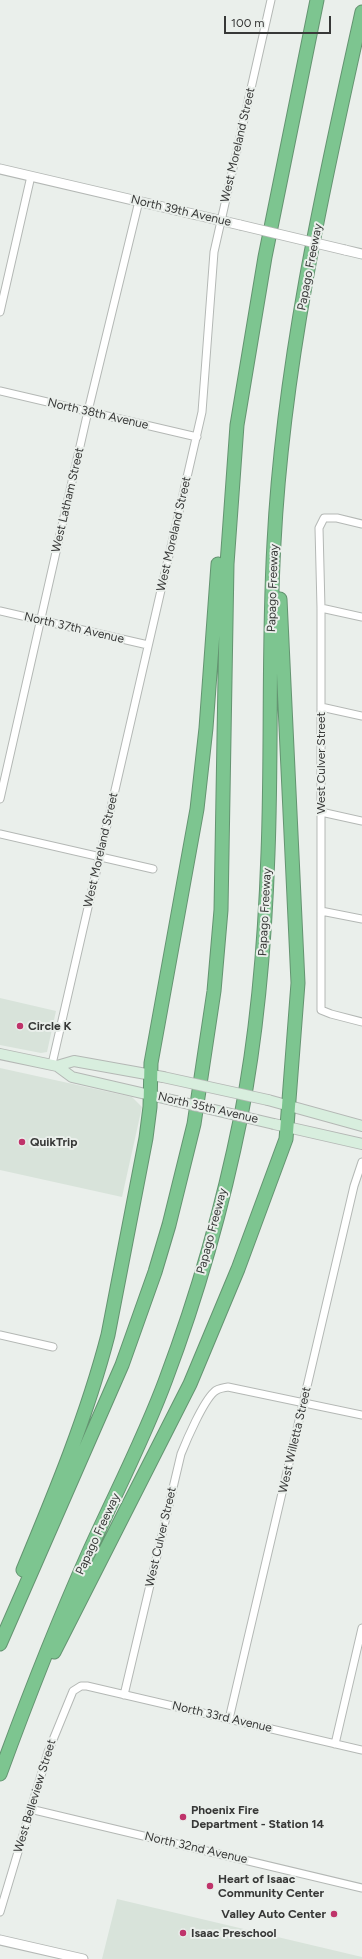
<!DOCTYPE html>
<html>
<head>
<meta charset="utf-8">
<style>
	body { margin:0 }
	#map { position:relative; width:362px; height:1959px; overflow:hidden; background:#eaefeb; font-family:Figtree,sans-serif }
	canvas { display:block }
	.scale { position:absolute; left:224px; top:16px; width:107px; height:18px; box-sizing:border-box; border:2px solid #373837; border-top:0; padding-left:5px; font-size:12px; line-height:14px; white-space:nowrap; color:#373837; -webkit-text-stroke:3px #eaefeb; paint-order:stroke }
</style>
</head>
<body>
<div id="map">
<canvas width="362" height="1959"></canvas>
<div class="scale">100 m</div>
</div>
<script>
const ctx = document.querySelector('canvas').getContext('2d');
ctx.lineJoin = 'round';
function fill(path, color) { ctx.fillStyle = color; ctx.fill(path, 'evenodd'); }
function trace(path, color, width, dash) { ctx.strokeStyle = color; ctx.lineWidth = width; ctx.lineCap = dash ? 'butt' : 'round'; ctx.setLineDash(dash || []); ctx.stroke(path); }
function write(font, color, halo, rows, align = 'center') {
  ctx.font = font + ' Figtree,sans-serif'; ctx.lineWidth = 4; ctx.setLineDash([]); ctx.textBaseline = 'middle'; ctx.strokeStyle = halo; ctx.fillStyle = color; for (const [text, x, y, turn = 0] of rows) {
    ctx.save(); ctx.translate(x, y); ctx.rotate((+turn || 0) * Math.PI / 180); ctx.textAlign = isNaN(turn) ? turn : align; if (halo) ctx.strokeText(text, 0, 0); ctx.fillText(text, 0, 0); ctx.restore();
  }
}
fill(new Path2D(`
	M0 998 56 1011 47 1052 41 1053 0 1045Z
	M0 1068 132 1097 142 1107 122 1197 0 1170Z
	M117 1899 362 1957V1959H102Z`), '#d8e3da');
const minor = new Path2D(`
	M0 312 31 176
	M0 391 197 437
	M362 524 337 518H324L319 528 321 608V1010L331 1014 362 1022
	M321 608 362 617
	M0 611 148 645
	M321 707 362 716
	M0 799 88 411 139 201
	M321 812 362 821
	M0 834 153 869
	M321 911 362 919
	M52 1064 202 412 214 252 271 0
	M0 1335 53 1347
	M124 1695 181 1454C187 1439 203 1402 214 1392 218 1388 223 1388 228 1387L362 1415
	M229 1719 354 1186 362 1162
	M335 1744 362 1628
	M30 1809 362 1888
	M0 1912 48 1752 73 1691 81 1686H87L362 1750`);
const tertiary = new Path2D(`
	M0 169 240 225
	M345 250 362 254
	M0 1940 83 1959`);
const secondary = new Path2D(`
	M0 1054 57 1066 72 1077 176 1101
	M57 1066 74 1061 163 1077
	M268 1100 362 1126
	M274 1124 362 1144`);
const motorway = new Path2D(`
	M23 1570C55 1493 87 1416 108 1335L146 1138 150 1107 151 1063 197 809 206 728 218 564
	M0 1644 122 1365 155 1272 169 1225 194 1124 214 991 221 910 227 564 237 425 265 257 317 0
	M54 1652 190 1384 238 1269 286 1139 298 983 280 599
	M0 1774C27 1700 56 1626 88 1554 114 1496 144 1439 166 1379 198 1294 223 1205 241 1116 258 1029 265 941 268 853 272 750 268 646 274 543 283 364 323 187 362 12`);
trace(minor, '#b4b8b5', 9);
trace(tertiary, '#b4b8b5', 11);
trace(secondary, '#b4b8b5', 12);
trace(motorway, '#649471', 15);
trace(minor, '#fff', 7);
trace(tertiary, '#fff', 9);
trace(secondary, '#d8eede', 10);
trace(motorway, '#7dc590', 13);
const tertiaryBridge = new Path2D(`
	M240 225 345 250`);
const secondaryBridge = new Path2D(`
	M163 1077 268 1100
	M176 1101 274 1124`);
trace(tertiaryBridge, '#b4b8b5', 11, []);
trace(secondaryBridge, '#b4b8b5', 12, []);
trace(tertiaryBridge, '#fff', 9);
trace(secondaryBridge, '#d8eede', 10);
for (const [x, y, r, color] of [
	[20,1026,4,"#bf336a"],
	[22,1142,4,"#bf336a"],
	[183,1817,4,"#bf336a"],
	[210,1886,4,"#bf336a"],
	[334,1914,4,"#bf336a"],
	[183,1933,4,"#bf336a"]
]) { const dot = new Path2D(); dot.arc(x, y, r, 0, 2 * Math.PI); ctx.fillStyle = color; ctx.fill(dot); trace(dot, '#eaefeb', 1.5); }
write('12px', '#373837', '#eaefeb', [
	["West Moreland Street",238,145,-77],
	["North 39th Avenue",181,211,13],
	["Papago Freeway",310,267,-79],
	["North 38th Avenue",98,414,13],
	["West Latham Street",68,500,-77],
	["West Moreland Street",174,534,-77],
	["Papago Freeway",273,588,-88],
	["North 37th Avenue",74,628,13],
	["West Culver Street",321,763,-90],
	["West Moreland Street",101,850,-77],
	["Papago Freeway",265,912,-87],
	["North 35th Avenue",208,1108,13],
	["Papago Freeway",212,1231,-75],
	["West Willetta Street",295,1440,-77],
	["Papago Freeway",98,1534,-65],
	["West Culver Street",161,1537,-77],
	["North 33rd Avenue",222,1717,13],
	["West Belleview Street",35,1796,-73],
	["North 32nd Avenue",196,1848,13]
]);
write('bold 12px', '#373837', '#eaefeb', [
	["Circle K",28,1026],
	["QuikTrip",30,1142],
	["Phoenix Fire",191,1810],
	["Department - Station 14",191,1824],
	["Heart of Isaac",218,1879],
	["Community Center",218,1893],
	["Valley Auto Center",326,1914,"right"],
	["Isaac Preschool",191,1933]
], 'left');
</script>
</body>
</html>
